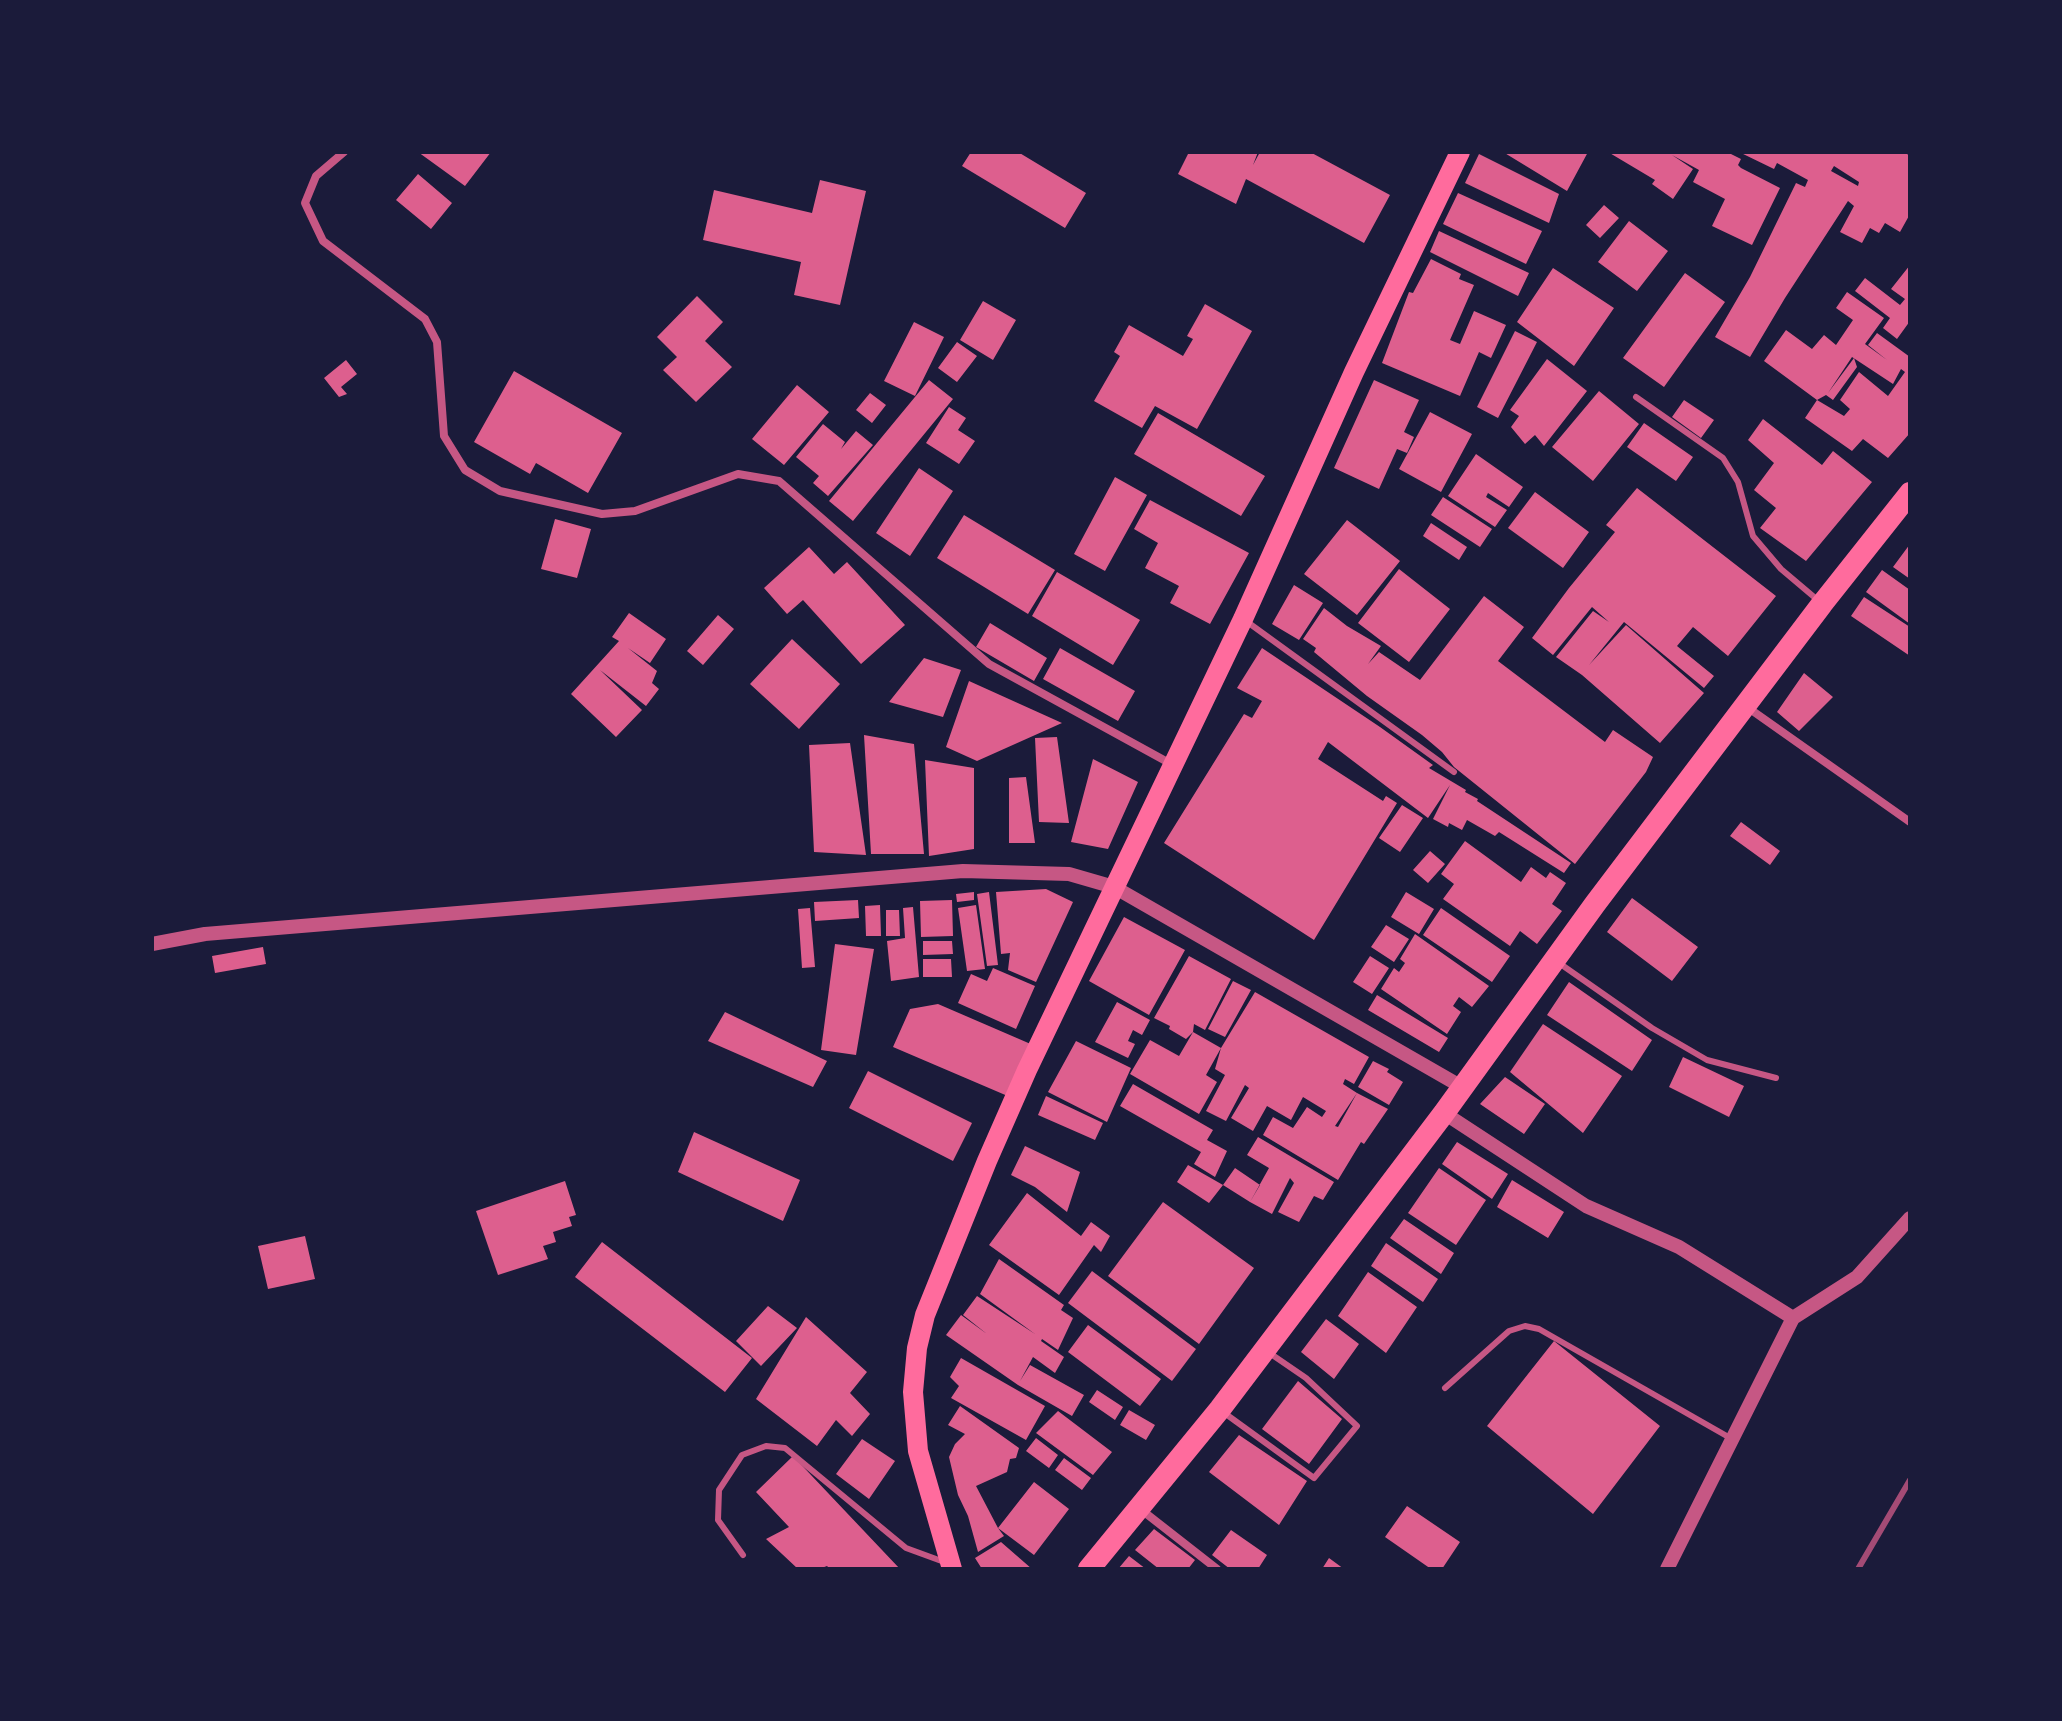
<!DOCTYPE html>
<html>
<head>
<meta charset="utf-8">
<style>
	body { margin:0 }
	#map { position:relative; width:2062px; height:1721px; overflow:hidden; background:#1b1b3a; font-family:Signika,sans-serif }
	canvas { display:block }
	.frame { position:absolute; inset:0; border:154px solid #1b1b3a; pointer-events:none }
</style>
</head>
<body>
<div id="map">
<canvas width="2062" height="1721"></canvas>
<div class="frame"></div>
</div>
<script>
const ctx = document.querySelector('canvas').getContext('2d');
ctx.lineJoin = 'round';
function fill(path, color) { ctx.fillStyle = color; ctx.fill(path, 'evenodd'); }
function trace(path, color, width, dash) { ctx.strokeStyle = color; ctx.lineWidth = width; ctx.lineCap = dash ? 'butt' : 'round'; ctx.setLineDash(dash || []); ctx.stroke(path); }
fill(new Path2D(`
	M418 152H491L465 186Z
	M971 152H1018L1086 193 1065 228 962 166Z
	M1189 152H1258L1253 165 1260 152H1310L1390 195 1364 243 1246 179 1236 204 1178 174Z
	M1503 152H1588L1567 191Z
	M1608 152H1727L1741 159 1738 165 1741 168 1780 188 1752 245 1712 226 1725 199 1693 182 1699 170 1672 155 1693 169 1673 199 1652 184 1655 180Z
	M1739 152H1904L1910 156V214L1900 232 1885 223 1879 233 1870 228 1862 243 1840 232 1854 206 1848 201 1785 298 1750 357 1715 337 1750 277 1796 183 1805 187 1808 180 1777 163 1774 169ZM1834 166 1859 182 1858 186 1831 171Z
	M1479 154 1559 194 1549 223 1465 183Z
	M418 174 452 203 431 229 396 200Z
	M820 180 866 191 840 305 794 295 801 262 703 240 714 190 812 213Z
	M1458 193 1542 231 1526 264 1443 224Z
	M1604 205 1619 218 1600 238 1586 225Z
	M1629 221 1668 251 1637 291 1598 262Z
	M1439 231 1529 273 1518 296 1430 252Z
	M1431 259 1461 274 1459 279 1474 285 1450 340 1460 344 1474 311 1506 325 1491 358 1479 352 1460 396 1382 363 1409 292 1413 293Z
	M1910 265V321L1897 339 1883 328 1890 318 1855 291 1865 278 1900 305 1905 299 1891 289Z
	M1553 268 1614 308 1574 366 1517 322Z
	M1685 273 1725 302 1664 387 1623 358Z
	M1847 292 1884 318 1865 344 1887 360 1868 345 1877 333 1910 357V433L1888 458 1863 439 1852 451 1805 418 1817 400 1844 416 1850 409 1840 400 1859 372 1888 396 1905 372 1901 369 1893 384 1852 357 1828 393 1854 358 1857 367 1833 400 1826 395 1817 400 1764 361 1786 330 1812 349 1824 335 1836 345 1853 320 1836 308Z
	M697 296 723 322 705 341 732 367 696 402 663 370 677 357 657 337Z
	M983 301 1016 320 993 360 960 340Z
	M1205 304 1252 331 1197 429 1155 406 1142 428 1094 401 1120 356 1114 352 1129 325 1183 356 1193 339 1187 336Z
	M914 322 944 337 915 396 884 381Z
	M1515 331 1537 342 1498 418 1477 407Z
	M957 342 977 356 957 382 938 368Z
	M1547 359 1587 391 1544 446 1535 435 1525 444 1511 427 1519 416 1510 410Z
	M346 360 357 374 341 387 347 394 339 397 324 378Z
	M514 371 622 433 588 493 536 463 530 474 474 442Z
	M929 380 953 399 853 521 829 501Z
	M1374 380 1419 400 1404 432 1414 437 1407 453 1397 449 1379 489 1334 468Z
	M797 385 829 412 784 465 752 439Z
	M1599 391 1639 424 1593 481 1552 447Z
	M870 393 886 405 872 423 856 410Z
	M1684 400 1714 420 1701 438 1672 417Z
	M949 407 966 418 958 430 975 441 959 464 926 443Z
	M1430 412 1472 434 1441 492 1399 469Z
	M1158 413 1265 476 1241 516 1134 454Z
	M1763 419 1822 465 1833 451 1872 482 1806 561 1760 528 1776 508 1754 490 1774 463 1748 440Z
	M1644 423 1693 457 1676 481 1627 447Z
	M823 424 845 442 841 449 856 431 873 445 828 496 813 483 819 476 796 457Z
	M1476 454 1523 487 1509 507 1488 493 1486 497 1507 510 1495 527 1448 496Z
	M919 468 953 491 910 556 876 533Z
	M1115 477 1147 495 1105 571 1074 554Z
	M1637 488 1776 596 1728 656 1693 627 1677 646 1714 676 1704 688 1624 622 1589 665 1626 625 1704 693 1660 743 1582 675 1556 657 1593 611 1609 622 1592 607 1553 655 1532 638 1569 588 1615 532 1606 525Z
	M1535 492 1589 532 1563 568 1508 528Z
	M1443 497 1492 529 1480 547 1431 515Z
	M1150 500 1249 553 1210 624 1170 603 1179 586 1145 568 1158 543 1134 529Z
	M964 515 1055 570 1028 614 937 558Z
	M555 519 591 529 577 578 541 569Z
	M1347 520 1400 561 1357 615 1304 574Z
	M1431 523 1467 547 1459 560 1423 536Z
	M1910 544V579L1893 567Z
	M809 547 834 574 847 562 905 625 861 664 803 600 787 614 764 588Z
	M1399 569 1450 609 1409 662 1358 623Z
	M1882 570 1910 590V624L1866 592Z
	M1057 572 1140 620 1113 665 1032 616Z
	M1294 585 1323 603 1299 640 1272 624Z
	M1484 596 1524 627 1498 661 1605 742 1613 730 1653 757 1646 772 1575 864 1454 767 1442 752 1422 735 1367 696 1314 652 1316 648 1303 639 1324 608 1347 626 1381 646 1368 664 1379 652 1420 680Z
	M1864 597 1910 627V656L1851 616Z
	M629 613 666 639 650 663 628 648 657 671 652 683 659 689 646 706 600 670 642 710 616 737 571 694 619 641 612 637Z
	M718 615 734 629 703 665 687 651Z
	M990 623 1047 658 1034 681 976 647Z
	M792 639 840 684 799 729 750 684Z
	M1060 648 1135 691 1118 721 1043 679Z
	M1262 648 1380 727 1433 765 1429 768 1466 790 1465 792 1478 799 1477 801 1571 863 1564 873 1499 832 1495 836 1467 820 1462 830 1449 823 1448 827 1433 819 1450 785 1428 818 1328 742 1318 759 1383 801 1386 796 1397 803 1314 940 1164 843 1244 714 1252 718 1262 701 1237 688Z
	M924 658 961 670 943 717 889 702Z
	M1804 673 1833 697 1799 731 1777 712Z
	M969 681 1062 723 977 761 946 747Z
	M864 735 914 744 924 854H871Z
	M1057 737 1069 823 1039 822 1035 738Z
	M850 743 866 855 814 852 809 745Z
	M1093 759 1138 782 1108 849 1071 842Z
	M925 760 974 768V849L929 856Z
	M1026 777 1035 843H1009V778Z
	M1402 805 1423 818 1400 852 1379 838Z
	M1741 822 1780 851 1770 865 1730 836Z
	M1465 841 1521 882 1531 867 1546 878 1550 872 1566 883 1552 904 1562 911 1537 944 1520 931 1510 946 1443 899 1454 884 1441 874Z
	M1430 851 1445 864 1428 883 1413 870Z
	M1046 889 1073 902 1036 982 1008 970 1010 953 1001 954 996 892Z
	M974 892V900L957 902 956 894Z
	M989 892 998 965 987 966 977 894Z
	M1406 892 1434 909 1419 934 1391 917Z
	M1632 898 1698 947 1672 981 1607 932Z
	M858 900 859 918 815 921 814 902Z
	M952 900 953 936 921 937 920 901Z
	M880 905 881 936H866L865 906Z
	M976 905 985 969 967 971 958 908Z
	M913 907 919 977 891 981 887 941 905 938 903 908Z
	M810 908 815 967 802 968 798 909Z
	M1441 908 1510 956 1492 982 1423 935Z
	M886 910H899L900 936H886Z
	M1124 917 1185 950 1149 1015 1089 981Z
	M1386 925 1409 939 1394 962 1371 947Z
	M1415 934 1489 986 1472 1007 1459 997 1453 1006 1461 1012 1447 1034 1381 989 1394 968 1399 972 1405 963 1400 959Z
	M923 941H952L953 954 923 955Z
	M835 944 874 949 856 1055 821 1050Z
	M263 947 266 964 215 973 212 956Z
	M1189 956 1231 979 1205 1030 1194 1024 1193 1032 1186 1039 1169 1029 1170 1026 1154 1018Z
	M1370 956 1389 968 1372 994 1353 982Z
	M923 959H951L952 977H923Z
	M993 968 1035 986 1016 1029 958 1003 971 974 987 981Z
	M1233 981 1251 990 1225 1037 1208 1029Z
	M1569 982 1652 1040 1632 1071 1547 1015Z
	M1255 992 1369 1057 1354 1084 1345 1079 1343 1084 1357 1093 1335 1126 1338 1127 1357 1093 1388 1109 1364 1144 1361 1142 1338 1180 1263 1135 1273 1117 1293 1128 1307 1107 1322 1117 1326 1111 1303 1097 1291 1120 1267 1106 1253 1131 1231 1118 1249 1088 1245 1085 1226 1121 1206 1111 1225 1075 1215 1069 1221 1048Z
	M1377 995 1448 1038 1439 1052 1368 1010Z
	M1117 1002 1150 1020 1142 1035 1133 1030 1128 1041 1135 1044 1128 1058 1095 1042Z
	M938 1004 1033 1045 1010 1097 893 1047 910 1009Z
	M725 1012 827 1061 813 1087 708 1041Z
	M1543 1024 1622 1076 1583 1133 1510 1072Z
	M1193 1032 1221 1048 1206 1075 1217 1082 1199 1114 1130 1074 1150 1040 1179 1056Z
	M1076 1041 1131 1068 1107 1122 1048 1092Z
	M1683 1057 1744 1086 1729 1117 1669 1087Z
	M1373 1061 1389 1069 1387 1072 1403 1082 1389 1105 1358 1087Z
	M868 1071 972 1123 953 1161 849 1108Z
	M1505 1077 1545 1104 1524 1134 1480 1104Z
	M1133 1084 1213 1130 1207 1140 1227 1151 1215 1177 1194 1164 1201 1152 1120 1106Z
	M1046 1096 1103 1123 1095 1140 1038 1115Z
	M694 1132 800 1180 783 1221 678 1172Z
	M1258 1137 1334 1182 1323 1200 1314 1196 1299 1222 1278 1212 1294 1183 1290 1178 1272 1214 1250 1202 1269 1168 1247 1155Z
	M1457 1142 1508 1174 1492 1199 1442 1164Z
	M1025 1146 1080 1172 1067 1212 1035 1187 1011 1175Z
	M1188 1165 1223 1185 1209 1203 1177 1182Z
	M1235 1168 1260 1185 1250 1202 1223 1185Z
	M1439 1168 1486 1200 1456 1245 1408 1213Z
	M1512 1180 1564 1212 1548 1238 1497 1207Z
	M565 1181 576 1215 569 1217 572 1226 553 1232 556 1242 543 1246 548 1259 498 1275 476 1211Z
	M1027 1193 1081 1236 1091 1222 1110 1236 1101 1252 1094 1245 1059 1295 989 1245Z
	M1163 1202 1254 1268 1199 1344 1108 1276Z
	M1404 1219 1454 1253 1441 1274 1390 1238Z
	M305 1236 315 1279 268 1289 258 1246Z
	M602 1242 752 1358 725 1392 575 1277Z
	M1386 1243 1438 1279 1423 1302 1371 1266Z
	M999 1259 1064 1305 1061 1310 1073 1318 1058 1350 1042 1339 1041 1341 1064 1357 1055 1373 1033 1357 1020 1381 1030 1365 1084 1395 1072 1416 1018 1385 946 1335 961 1315 987 1334 963 1315 977 1296 1035 1334 980 1294Z
	M1092 1271 1196 1349 1172 1381 1068 1303Z
	M1368 1272 1417 1307 1386 1353 1338 1316Z
	M768 1306 797 1328 761 1366 736 1341Z
	M806 1317 867 1372 850 1393 870 1414 852 1436 836 1420 817 1446 756 1399Z
	M1326 1319 1359 1344 1334 1379 1301 1352Z
	M1088 1325 1161 1379 1140 1406 1068 1352Z
	M1554 1341 1660 1426 1593 1514 1487 1426Z
	M961 1358 1045 1406 1026 1440 951 1398 959 1386 950 1377Z
	M1298 1381 1342 1419 1309 1464 1262 1429Z
	M1097 1390 1123 1407 1115 1420 1089 1402Z
	M960 1406 1019 1448 1016 1458 1010 1459 1007 1472 976 1486 998 1528 1034 1482 1069 1509 1034 1555 998 1528 1004 1536 978 1552 968 1516 958 1495 949 1457 955 1444 965 1434 948 1425Z
	M1129 1410 1155 1425 1146 1440 1120 1425Z
	M1058 1411 1112 1452 1093 1475 1036 1433Z
	M1239 1435 1307 1481 1279 1525 1209 1472Z
	M1036 1438 1058 1455 1049 1468 1026 1451Z
	M862 1439 895 1461 869 1499 836 1474Z
	M793 1456 900 1569H830L827 1566 819 1569H798L766 1539 789 1527 756 1492Z
	M1064 1458 1091 1478 1082 1490 1055 1470Z
	M1407 1506 1460 1542 1442 1569H1431L1385 1537Z
	M1154 1529 1195 1560 1188 1569H1159L1135 1550Z
	M1231 1530 1267 1555 1258 1569H1230L1212 1555Z
	M1001 1542 1032 1569H982L975 1558Z
	M1129 1556 1146 1569H1118Z
	M1329 1558 1344 1569H1322Z`), '#dd5f8e');
trace(new Path2D(`
	M1636 397 1723 458 1738 482 1753 536 1781 569 1820 602
	M1246 621 1454 772
	M1559 963 1652 1028 1707 1060 1776 1078
	M1445 1388 1509 1331 1525 1326 1539 1329 1732 1439
	M1223 1412 1314 1478 1357 1426 1306 1378 1268 1352
	M743 1555 718 1520 719 1490 742 1455 766 1446 785 1448 906 1548 947 1563`), '#c65784', 6);
trace(new Path2D(`
	M344 152 316 176 305 203 323 241 425 319 437 342 444 436 465 470 500 491 602 514 635 511 738 474 779 481 989 664 1173 765
	M1747 707 1910 822
	M1139 1508 1217 1569`), '#c65784', 8);
trace(new Path2D(`
	M152 944 205 934 963 871 1069 874 1114 887 1462 1087
	M1444 1113 1586 1206 1679 1247 1793 1318
	M1667 1569 1793 1318 1857 1277 1910 1218`), '#c65784', 14);
trace(new Path2D(`
	M952 1569 918 1451 913 1392 917 1348 925 1315 987 1161 1027 1070 1243 619 1354 372 1460 152`), '#ff6b9d', 20);
trace(new Path2D(`
	M1089 1569 1220 1409 1444 1113 1595 904 1822 604 1910 493`), '#ff6b9d', 22);
trace(new Path2D(`
	M1858 1569 1910 1480`), '#a44b75', 6);
</script>
</body>
</html>
